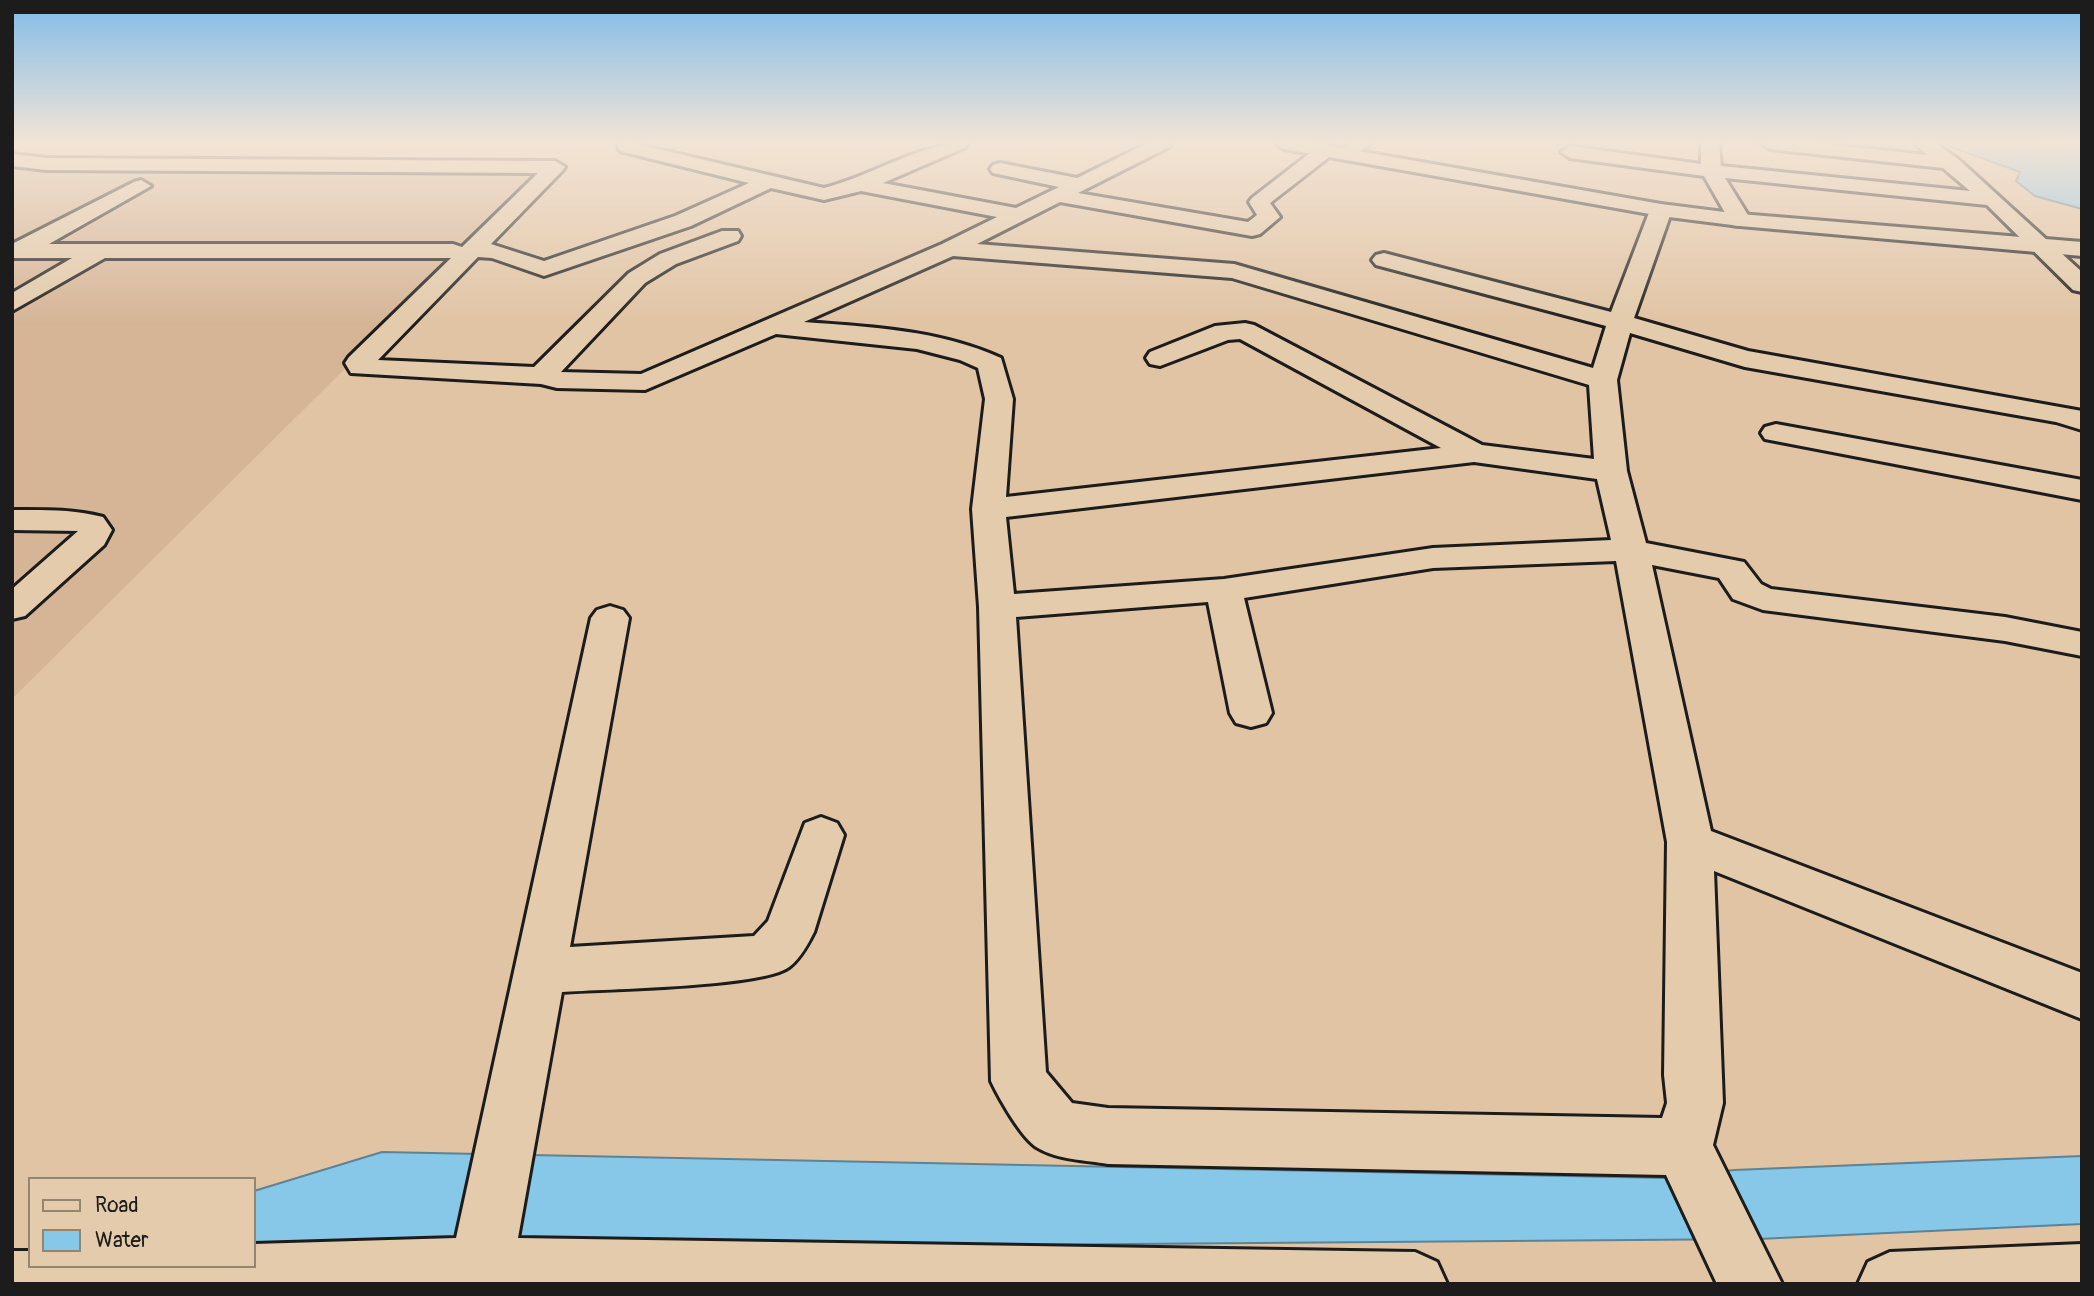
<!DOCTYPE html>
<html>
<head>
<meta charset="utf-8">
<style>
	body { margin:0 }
	#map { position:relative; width:2094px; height:1296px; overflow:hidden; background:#e1c4a4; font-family:Pangolin,sans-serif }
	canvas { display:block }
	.frame { position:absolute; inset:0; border:14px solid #1c1c1c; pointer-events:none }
	.legend { position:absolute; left:28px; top:1177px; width:228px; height:91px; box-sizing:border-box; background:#e3cbab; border:2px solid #938572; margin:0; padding:9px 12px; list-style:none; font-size:21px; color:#1c1c1c }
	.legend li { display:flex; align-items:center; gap:14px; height:35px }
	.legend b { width:35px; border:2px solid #938572 }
</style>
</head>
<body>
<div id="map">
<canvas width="2094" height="1296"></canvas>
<div class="frame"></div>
<ul class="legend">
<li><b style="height:9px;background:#e3cbab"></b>Road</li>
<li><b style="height:19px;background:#87c7e8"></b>Water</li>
</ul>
</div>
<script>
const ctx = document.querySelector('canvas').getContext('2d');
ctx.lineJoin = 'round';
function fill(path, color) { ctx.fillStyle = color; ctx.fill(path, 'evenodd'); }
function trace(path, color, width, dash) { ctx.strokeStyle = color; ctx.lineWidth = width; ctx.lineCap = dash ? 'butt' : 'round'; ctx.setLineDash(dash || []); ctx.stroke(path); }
fill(new Path2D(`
	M12 168 545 170 12 699Z`), '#d6b597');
const water = new Path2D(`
	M1940 143 2082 145V209L2035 196 2016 181 2020 172Z
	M382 1152 1665 1178 1734 1170 2082 1156V1224L1758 1239 254 1251V1191Z`);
fill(water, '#87c7e8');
trace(water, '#5c8396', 2);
const minor = new Path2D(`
	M620 143H632L824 188C872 176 919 143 968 143L966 147 883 183 1016 208 1059 187 993 173 990 169 993 165 1000 163 1077 178 1148 143H1171L1169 147 1078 193 1248 222 1257 215 1249 202 1252 198 1319 146 1326 144 1335 150 1333 154 1270 203 1280 217 1260 234 1252 236 1060 202 977 244 1234 264 1593 368 1606 326 1376 265 1372 260 1376 255 1384 253 1611 312 1650 210 1661 204 1672 210 1634 318 1748 351 2082 411V430L2056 422 1745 367 1630 333 1617 380 1627 471 1646 543 1744 562 1761 584 1771 589 2005 617 2082 632V656L2005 641 1763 610 1733 599 1719 578 1652 565 1711 831 2082 973V1019L1714 871 1723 1103 1713 1145 1782 1284H1717L1666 1175 1108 1164C1086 1160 1058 1160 1038 1148 1022 1139 999 1098 991 1081L979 607 972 509 985 399 978 368 960 360 917 349 776 334 645 390 557 388 541 384 351 373 345 363 349 357 451 258H105L12 311V293L72 258H12V244L134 182 141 180 151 186 49 244H453L462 247 538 173 46 170 12 166V154L46 158 555 161 565 167 562 171 491 244 544 261 675 216 749 183 620 151 618 147ZM771 188 824 200 861 191 997 217 942 244 641 374 561 372 645 283 676 264 738 241 741 236 738 231H722L660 254 629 273 534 367 378 360 478 257 492 258 544 276 691 226ZM953 256 1232 278 1589 385 1594 459 1482 445 1254 325 1245 323 1215 326 1150 352 1146 358 1150 364 1160 366 1228 340 1240 339 1441 448 1006 497 1013 399 1001 358C939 330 871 327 804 322ZM1474 462 1597 479 1611 540 1433 548 1224 579 1014 594 1006 517ZM1616 561 1667 842 1664 1075 1667 1103 1662 1118 1108 1108 1072 1103 1046 1072 1016 617 1208 602 1230 713 1236 723 1251 727 1266 723 1272 713 1244 598 1433 568Z
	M1349 143H1371L1352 157H1338L1336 153Z
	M1701 143H1719L1721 166 1970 191 1943 168 1770 149 1761 143H1817L1927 155 1915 143H1935L1958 159 2082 272V292L2073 290 1987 205 1725 178 1751 220 1740 226 1732 225 1704 176 1570 158 1561 152 1570 146 1701 164Z
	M1776 424 2082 480V500L1765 439 1761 433 1765 427Z
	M12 510C43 510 72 509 103 517L112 530 104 545 25 616 12 619V589L78 531 12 530Z
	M610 606 623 610 629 618 570 947 754 936 768 921 805 823 821 817 837 823 844 835 814 932C808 944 800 959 789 967 763 987 603 989 562 992L518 1238 1415 1252 1437 1262 1447 1284H12V1251H30V1266H254V1244L456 1238 591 618 597 610Z
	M2082 1244V1284H1858L1868 1262 1890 1252Z`);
const major = new Path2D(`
	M1275 143H1313L1661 204 1740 214 2082 242V256L1740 226 1661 216 1284 149Z`);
trace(minor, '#1c1c1c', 6);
trace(major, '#1c1c1c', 6);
fill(minor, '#e3cbab');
fill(major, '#e3cbab');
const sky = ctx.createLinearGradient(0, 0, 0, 324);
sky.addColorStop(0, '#81bce8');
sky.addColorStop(0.44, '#f2e4d6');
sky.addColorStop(1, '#f2e4d600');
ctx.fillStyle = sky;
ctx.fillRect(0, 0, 2094, 324);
</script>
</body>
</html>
